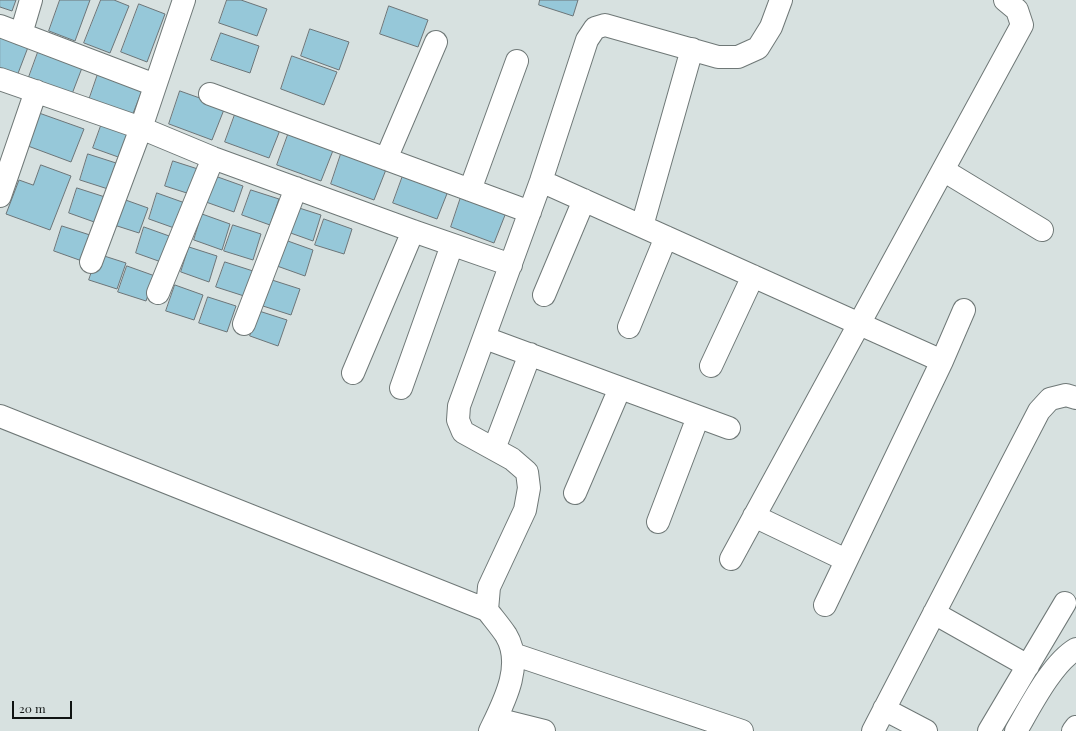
<!DOCTYPE html>
<html>
<head>
<meta charset="utf-8">
<style>
	body { margin:0 }
	#map { position:relative; width:1076px; height:731px; overflow:hidden; background:#d7e1e0; font-family:"Playfair Display",serif }
	canvas { display:block }
	.scale { position:absolute; left:12px; top:701px; width:60px; height:18px; box-sizing:border-box; border:2px solid #0f1312; border-top:0; padding-left:5px; font-size:12px; line-height:14px; white-space:nowrap; color:#0f1312; -webkit-text-stroke:3px #d7e1e0; paint-order:stroke }
</style>
</head>
<body>
<div id="map">
<canvas width="1076" height="731"></canvas>
<div class="scale">20 m</div>
</div>
<script>
const ctx = document.querySelector('canvas').getContext('2d');
ctx.lineJoin = 'round';
function fill(path, color) { ctx.fillStyle = color; ctx.fill(path, 'evenodd'); }
function trace(path, color, width, dash) { ctx.strokeStyle = color; ctx.lineWidth = width; ctx.lineCap = dash ? 'butt' : 'round'; ctx.setLineDash(dash || []); ctx.stroke(path); }
const building = new Path2D(`
	M0 0H16L12 11 0 7Z
	M60 0H90L75 41 49 31Z
	M101 0H114L129 6 110 53 84 43Z
	M227 0H241L267 9 257 36 219 23Z
	M540 0H578L573 16 539 5Z
	M139 4 165 14 147 62 121 52Z
	M389 6 428 20 418 47 380 34Z
	M310 29 349 42 339 70 301 56Z
	M0 32 30 42 17 76 0 69Z
	M221 33 259 46 250 73 211 60Z
	M41 44 85 60 72 94 29 77Z
	M292 56 337 72 324 105 281 89Z
	M100 68 145 83 132 116 89 100Z
	M180 91 225 107 212 140 169 124Z
	M237 109 282 125 269 158 225 142Z
	M39 113 84 129 71 162 28 146Z
	M102 123 130 132 121 158 93 148Z
	M289 132 334 148 321 181 277 165Z
	M342 151 387 167 374 200 331 184Z
	M88 154 116 163 108 189 80 180Z
	M173 161 201 170 193 195 165 186Z
	M41 165 71 176 50 230 6 214 19 180 33 185Z
	M405 170 450 186 437 219 393 203Z
	M215 176 243 186 234 212 206 202Z
	M77 188 105 197 97 223 69 213Z
	M251 190 279 199 270 225 242 215Z
	M157 193 185 203 177 229 149 219Z
	M462 194 507 210 494 243 451 227Z
	M120 198 148 208 139 233 111 224Z
	M293 206 321 215 313 241 285 231Z
	M202 214 230 224 222 250 194 240Z
	M324 219 352 229 344 254 315 245Z
	M233 225 261 234 253 260 224 251Z
	M62 226 90 235 82 261 54 251Z
	M144 227 172 237 164 263 136 253Z
	M285 240 313 250 305 276 277 266Z
	M189 247 217 256 209 282 181 272Z
	M98 254 126 263 117 289 89 280Z
	M225 262 253 271 244 296 216 287Z
	M127 266 155 276 146 301 118 292Z
	M272 280 300 289 291 315 263 306Z
	M175 285 203 295 194 320 166 311Z
	M208 297 236 306 227 332 199 323Z
	M259 311 287 320 278 346 250 336Z`);
fill(building, '#96c8d9');
trace(building, '#6c7578', 1);
const minor = new Path2D(`
	M0 26 155 85
	M21 34 31 0
	M0 79 141 128 213 158 413 231 511 265
	M210 94 530 212
	M386 159 436 42
	M943 170 1042 230
	M541 181 942 361
	M470 190 517 61
	M0 196 36 91
	M642 226 692 49
	M91 262 141 128 184 0
	M158 293 213 158
	M544 295 584 200
	M244 324 296 188
	M629 327 666 237
	M485 338 729 428
	M711 366 753 276
	M353 373 413 231
	M401 388 452 245
	M0 416 487 610
	M494 449 530 354
	M575 493 620 388
	M754 516 846 560
	M658 522 698 417
	M731 559 1022 25 1017 10 1005 0
	M825 605 942 361 964 310
	M934 613 1028 666
	M513 654 742 731
	M884 709 926 731
	M496 719 544 731
	M490 731C504 702 524 665 506 635 500 626 493 618 487 610L489 587 525 510 529 488 527 472 512 459 463 432 458 420 459 406 541 181 587 40 595 28 605 25 718 57H738L758 48 771 27 781 0
	M873 731 1039 411 1050 399 1066 395 1076 398
	M989 731 1065 603
	M1016 731C1030 707 1052 663 1076 649
	M1073 731 1076 727`);
trace(minor, '#6f7877', 24);
trace(minor, '#fff', 22);
</script>
</body>
</html>
